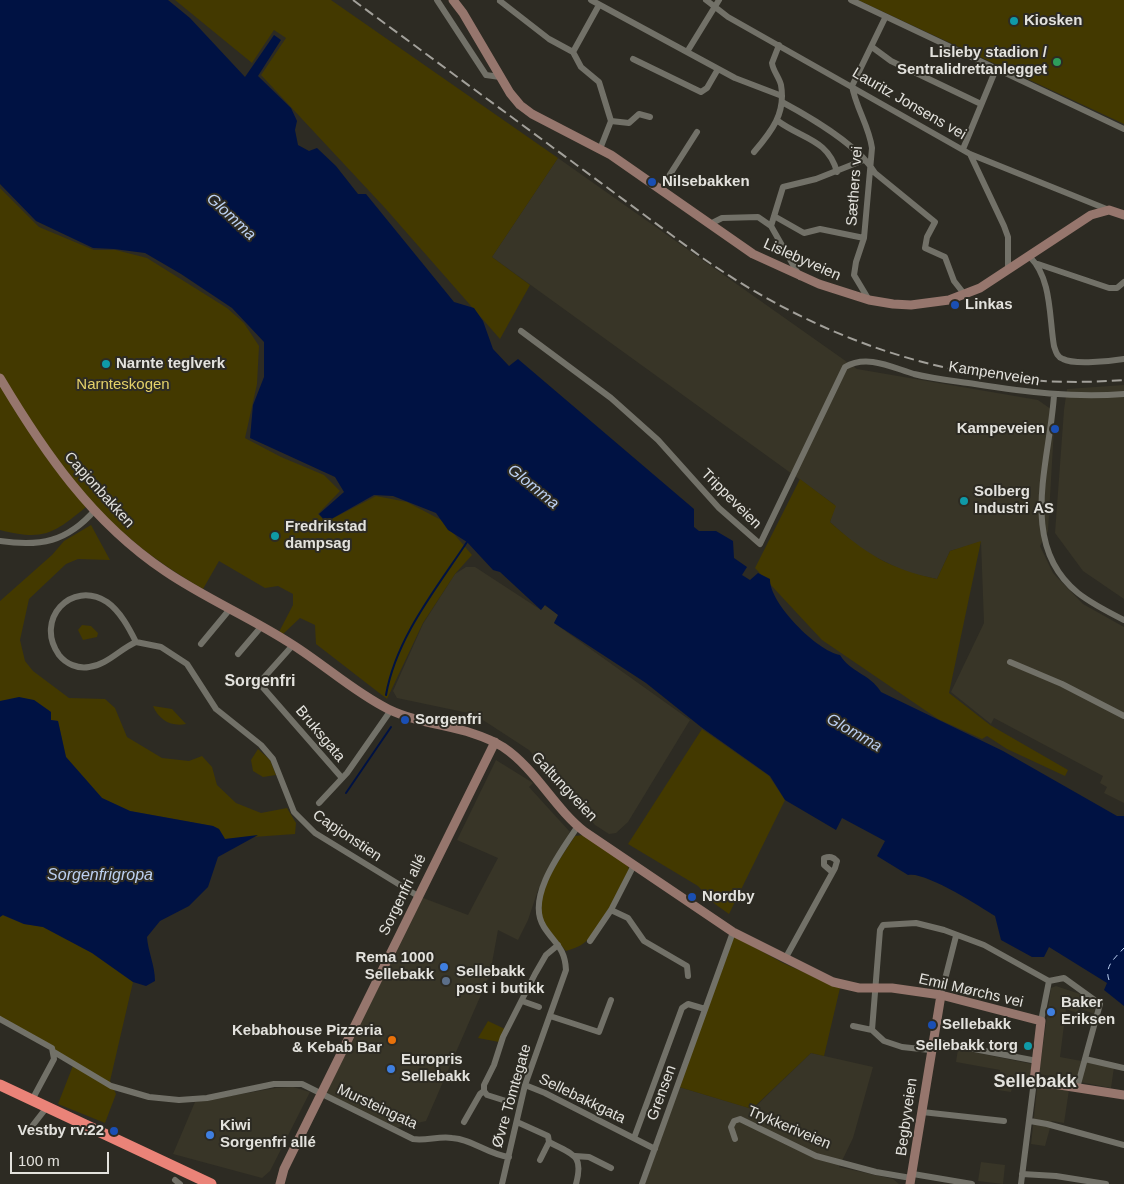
<!DOCTYPE html>
<html>
<head>
<meta charset="utf-8">
<style>
	body { margin:0 }
	#map { position:relative; width:1124px; height:1184px; overflow:hidden; background:#2d2b23; font-family:Helvetica,sans-serif }
	canvas { display:block }
	.scale { position:absolute; left:10px; top:1152px; width:99px; height:22px; box-sizing:border-box; border:2px solid #e3e2dd; border-top:0; padding-left:6px; font-size:15px; line-height:18px; white-space:nowrap; color:#e3e2dd; -webkit-text-stroke:4px #2d2b23; paint-order:stroke }
</style>
</head>
<body>
<div id="map">
<canvas width="1124" height="1184"></canvas>
<div class="scale">100 m</div>
</div>
<script>
const ctx = document.querySelector('canvas').getContext('2d');
ctx.lineJoin = 'round';
function fill(path, color) { ctx.fillStyle = color; ctx.fill(path, 'evenodd'); }
function trace(path, color, width, dash) { ctx.strokeStyle = color; ctx.lineWidth = width; ctx.lineCap = dash ? 'butt' : 'round'; ctx.setLineDash(dash || []); ctx.stroke(path); }
function write(font, color, halo, rows, align = 'center') {
  ctx.font = font + ' Helvetica,sans-serif'; ctx.lineWidth = 4; ctx.setLineDash([]); ctx.textBaseline = 'middle'; ctx.strokeStyle = halo; ctx.fillStyle = color; for (const [text, x, y, turn = 0] of rows) {
    ctx.save(); ctx.translate(x, y); ctx.rotate((+turn || 0) * Math.PI / 180); ctx.textAlign = isNaN(turn) ? turn : align; if (halo) ctx.strokeText(text, 0, 0); ctx.fillText(text, 0, 0); ctx.restore();
  }
}
fill(new Path2D(`
	M558 158 857 369 1038 400 1055 412 1048 531 1040 546 1053 573 1083 604 1124 627V803L1104 793 1107 787 1100 783 1103 776 994 718 991 724 951 692 984 623 981 542 950 551 937 579 908 573 861 550 830 522 835 505 492 257Z
	M1124 385V599L1083 571 1055 533 1064 410 1067 389Z
	M466 567H475L541 610 544 605 559 615 554 623 690 720 628 822 616 833 609 834 595 825 529 750 486 722 473 714 397 698 393 691 423 624 455 574Z
	M496 760 533 783 529 787 570 832 538 890 528 920 518 940 498 930 490 974 426 1121 391 1129 321 1094 418 896 468 915 498 858 457 840Z
	M1056 986 1083 995 1095 1009 1094 1014 1079 1008 1077 1013 1066 1009 1060 1057 1114 1067 1111 1088 1039 1074 1051 988Z
	M958 1049 1032 1064 1029 1082 1014 1080 1011 1092 998 1090 1000 1070 956 1062Z
	M811 1053 873 1067 853 1138 839 1167 893 1179 899 1184H645L679 1087 753 1109Z
	M1040 1086 1069 1090 1064 1123 1052 1121 1045 1146 1031 1144 1037 1089Z
	M293 1087 310 1092 270 1171 262 1178 173 1154 195 1102 276 1088Z
	M981 1162 1005 1165 1003 1184 978 1181Z`), '#383527');
fill(new Path2D(`
	M175 0H331L558 158 492 257 530 285 500 339 385 208 261 75 286 38 274 30 252 63Z
	M858 0H1124V124Z
	M0 188 39 227 94 250H116L147 258 227 308 244 323 259 346 257 384 245 438 281 457 324 475 340 491 318 514 326 522 376 496 407 502 443 521 472 555 455 574 423 623 387 699 316 644 315 625 300 618 283 634 279 632 293 605V594L278 586 265 588 219 561 203 589C158 563 129 540 91 503 55 532 47 542 0 530Z
	M800 479 836 506 830 522C865 553 889 569 937 579L950 551 981 541 949 693 990 725 1068 770 1065 776 1007 749 987 736 982 739 938 719 822 640 755 568Z
	M91 525 110 560 78 559 66 564 29 599 20 640 25 661 33 671 69 698 105 699 115 708 127 737 162 758 189 761 202 756 212 767 217 785 236 803 261 813 287 808 296 823 295 834 225 839 219 829 213 826 130 811 102 798 66 757 58 721 51 720V712L34 700 0 701V601L52 555 64 541Z
	M82 625 91 626 98 633 97 637 83 640 78 630Z
	M153 706 172 709 186 724C171 727 159 720 153 706Z
	M702 729 769 776 785 800 729 914 715 904 698 886 628 844Z
	M258 749 270 760 276 775 263 777 253 771 251 760Z
	M583 835 628 865 629 870C618 889 601 930 584 943 579 947 572 949 566 951 559 942 547 931 543 920 534 892 561 858 575 836Z
	M2 915 24 924 43 927 92 953 133 982 110 1081 116 1094 105 1123 58 1104 74 1063 0 1019V917Z
	M734 936 783 963 840 988 824 1056 811 1053 752 1109 679 1087Z
	M488 1021 505 1029 499 1042 478 1038Z`), '#433900');
fill(new Path2D(`
	M0 0H168L190 18 245 77 274 35 281 40 258 76 291 108 297 121 295 130 298 145 309 151 317 148 336 166 358 194H366L454 302 474 308 483 321 493 349 509 366 518 359 694 509V527L699 531H716L733 541 734 558 747 567 742 575 750 580 758 573 770 579C769 603 817 651 840 655 850 672 870 674 881 692L1003 751 1117 816H1124V1006L1104 990 1107 983 1049 947 1044 957H1032L1001 940 995 916C979 906 925 871 908 875L877 856 885 841 842 818 836 830 785 800 770 776 701 727 646 683 554 623 558 615 545 605 541 610 500 572 493 570 467 542 448 530 436 513 393 496 374 495 326 522 319 514 344 492 335 477 250 438 253 405 264 377V342L232 308 181 274 145 253 114 249 93 248 36 221 0 184Z
	M19 697 34 700 51 712V720L58 721 66 757 102 798 130 811 213 826 219 829 225 839 258 835 218 857 208 887 189 906 160 921 147 937C148 952 155 965 155 981L146 986 133 982 92 953 43 927 24 924 3 915 0 917V701Z`), '#001243');
trace(new Path2D(`
	M386 695C396 638 436 589 467 542
	M346 793 391 727`), '#001243', 2);
trace(new Path2D(`
	M1109 980C1104 966 1115 958 1124 948`), '#bcd0f1', 1, [6, 5]);
trace(new Path2D(`
	M437 0 486 75 500 77
	M591 0 735 78 782 96
	M706 0 728 17 970 154 1109 210
	M851 0 1124 129
	M500 1 549 39 573 52 581 67 599 82 611 121 600 149
	M872 47 891 61 981 104
	M573 52 599 5
	M687 52 719 0
	M633 59 701 92 707 88 718 69
	M782 102C810 117 859 146 875 173L935 222 927 237 925 248 945 257 954 281 965 295
	M611 121 629 123 639 114 650 117
	M778 121C802 139 828 139 837 172
	M963 149 996 69
	M754 152C772 131 786 113 781 85 779 77 773 71 772 63L779 45
	M970 154 1004 226 1008 237V268
	M660 190 697 132
	M774 216 804 233 820 229 864 238
	M710 224 722 218 758 217 771 226
	M1030 257C1052 279 1049 317 1054 346 1056 352 1057 357 1063 359 1074 365 1111 361 1124 359
	M1038 264 1109 288H1117L1124 282
	M800 277 771 226 783 187 816 179 864 160
	M869 300 854 275 856 262 864 238 872 148C869 126 856 108 852 86L885 18
	M521 331 611 398 658 440 719 508 760 544 845 367C867 354 891 367 914 374 934 379 955 381 975 384 1026 392 1073 398 1124 394
	M1054 395C1050 461 1017 544 1078 593 1092 604 1108 612 1124 620
	M0 541C40 547 67 542 95 510
	M136 642C120 649 107 665 89 667 78 669 66 664 59 655 34 620 71 579 107 602 120 611 129 628 136 642L161 647 187 664 216 709 261 745 273 759 294 812 315 833 418 896
	M201 644 230 609
	M293 645 259 683 342 778
	M238 654 261 627
	M1010 662 1062 684 1124 716
	M319 803 347 773 391 710
	M611 910 628 918 644 941 687 966 688 976
	M590 941 611 910 634 865
	M785 959 835 868 837 861C833 857 830 856 824 858V865L832 872
	M941 995 956 936
	M522 1001 539 1007
	M550 1016 599 1032 611 1000
	M0 1019 52 1048 54 1059 32 1100
	M1041 1021 1049 981
	M853 1026 872 1030 884 1041 902 1047 930 1050
	M872 1030 880 930 883 925 916 923 944 930 984 945 1049 981 1064 978 1100 1004 1077 1088
	M932 1041 1037 1061
	M54 1052 111 1086 149 1097 179 1100 207 1098 274 1084H302L413 1139C426 1141 439 1136 452 1138 472 1139 489 1155 509 1157
	M1085 1059 1124 1068
	M525 1085 545 1093 655 1149
	M506 1101 487 1095 484 1091V1085L494 1065 503 1037 535 974 546 955 558 945
	M922 1112 1004 1121
	M1030 1121 1047 1124 1124 1145
	M464 1122 480 1094 484 1091
	M517 1122 548 1136 549 1142C573 1155 584 1154 576 1184
	M33 1125 47 1107
	M634 1138 682 1008 688 1004 705 1009
	M735 1139 731 1127 734 1121 740 1119 816 1156 876 1172 911 1178
	M575 1156 589 1157 611 1168
	M540 1160 549 1142
	M913 1174 972 1184
	M1022 1174 1056 1176 1106 1184
	M175 1180 180 1184
	M502 1184 525 1085 566 970C565 948 555 944 544 927 525 898 562 850 578 826
	M642 1184 733 932
	M1021 1184 1034 1081`), '#727168', 6);
trace(new Path2D(`
	M453 0 463 13 510 93 520 105 532 114 611 155 753 254 819 284 869 300 893 304 911 305 949 300 980 288 1091 215 1109 210 1124 215
	M0 378C44 452 92 522 165 571 206 599 252 618 293 645 326 666 354 692 388 709 425 727 468 725 503 747 536 769 554 808 585 832L733 932 833 982 859 988H892L941 995 1041 1021 1034 1081 1124 1095
	M280 1184 284 1169 495 742
	M910 1184 941 995`), '#96766d', 9);
trace(new Path2D(`
	M0 1085 211 1184`), '#ea8378', 11);
trace(new Path2D(`
	M353 0 704 259C830 346 970 392 1124 380`), '#a2a09a', 2, [10, 5]);
for (const [x, y, r, color] of [
	[1014,21,5,"#0f9aa8"],
	[1057,62,5,"#2e9e5b"],
	[652,182,5,"#1a4fb4"],
	[955,305,5,"#1a4fb4"],
	[106,364,5,"#0f9aa8"],
	[1055,429,5,"#1a4fb4"],
	[964,501,5,"#0f9aa8"],
	[275,536,5,"#0f9aa8"],
	[405,720,5,"#1a4fb4"],
	[692,897,5,"#1a4fb4"],
	[444,967,5,"#3f7fe0"],
	[446,981,5,"#5c6f8a"],
	[1051,1012,5,"#3f7fe0"],
	[932,1025,5,"#1a4fb4"],
	[392,1040,5,"#e8710a"],
	[1028,1046,5,"#0f9aa8"],
	[391,1069,5,"#3f7fe0"],
	[114,1131,5,"#1a4fb4"],
	[210,1135,5,"#3f7fe0"]
]) { const dot = new Path2D(); dot.arc(x, y, r, 0, 2 * Math.PI); ctx.fillStyle = color; ctx.fill(dot); trace(dot, '#2d2b23', 2); }
write('bold 15px', '#e3e2dd', '#2d2b23', [
	["Kiosken",1024,21],
	["Lisleby stadion /",1047,53,"right"],
	["Sentralidrettanlegget",1047,70,"right"],
	["Nilsebakken",662,182],
	["Linkas",965,305],
	["Narnte teglverk",116,364],
	["Kampeveien",1045,429,"right"],
	["Solberg",974,492],
	["Industri AS",974,509],
	["Fredrikstad",285,527],
	["dampsag",285,544],
	["Sorgenfri",415,720],
	["Nordby",702,897],
	["Rema 1000",434,958,"right"],
	["Sellebakk",434,975,"right"],
	["Sellebakk",456,972],
	["post i butikk",456,989],
	["Baker",1061,1003],
	["Eriksen",1061,1020],
	["Sellebakk",942,1025],
	["Kebabhouse Pizzeria",382,1031,"right"],
	["& Kebab Bar",382,1048,"right"],
	["Sellebakk torg",1018,1046,"right"],
	["Europris",401,1060],
	["Sellebakk",401,1077],
	["Kiwi",220,1126],
	["Sorgenfri allé",220,1143],
	["Vestby rv.22",104,1131,"right"]
], 'left');
write('15px', '#e3e2dd', '#2d2b23', [
	["Lauritz Jonsens vei",909,104,30],
	["Sæthers vei",855,186,-86],
	["Lislebyveien",802,260,24],
	["Kampenveien",994,374,9],
	["Capjonbakken",99,490,48],
	["Trippeveien",731,499,45],
	["Bruksgata",320,734,50],
	["Galtungveien",564,787,47],
	["Capjonstien",347,836,34],
	["Sorgenfri allé",403,895,-64],
	["Emil Mørchs vei",971,991,13],
	["Grensen",662,1093,-70],
	["Øvre Tomtegate",512,1096,-74],
	["Sellebakkgata",582,1099,26],
	["Mursteingata",377,1107,25],
	["Begbyveien",907,1117,-82],
	["Trykkeriveien",789,1128,23]
]);
write('15px', '#e4d169', '#2d2b23', [
	["Narnteskogen",123,385]
]);
write('italic 16px', '#bcd0f1', '#2d2b23', [
	["Glomma",231,217,43],
	["Glomma",533,487,39],
	["Glomma",854,733,30],
	["Sorgenfrigropa",100,876]
]);
write('bold 16px', '#e3e2dd', '#2d2b23', [
	["Sorgenfri",260,682]
]);
write('bold 18px', '#e3e2dd', '#2d2b23', [
	["Sellebakk",1035,1082]
]);
</script>
</body>
</html>
